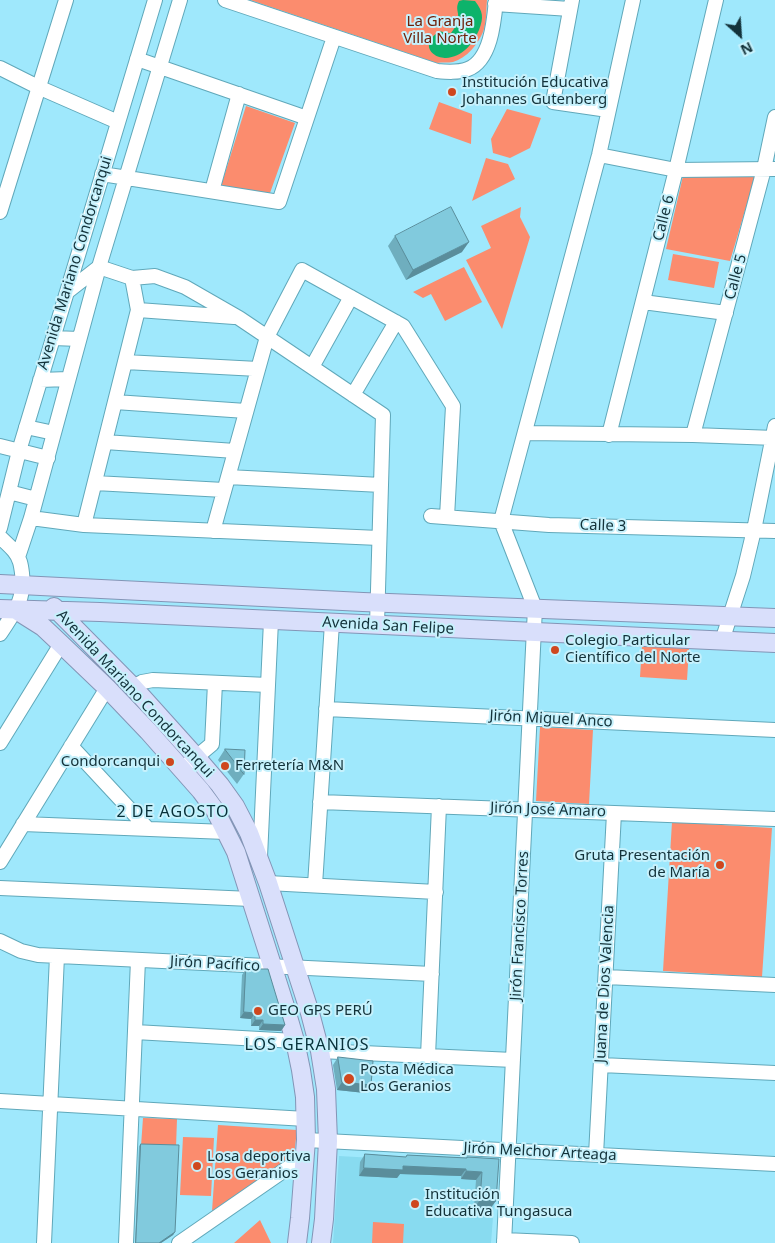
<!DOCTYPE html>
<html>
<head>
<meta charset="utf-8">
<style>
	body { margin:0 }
	#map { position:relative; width:775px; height:1243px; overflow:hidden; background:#9fe8fc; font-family:"Noto Sans",sans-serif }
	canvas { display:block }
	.north { position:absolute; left:715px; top:10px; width:50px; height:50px; -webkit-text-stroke:4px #c6f1fc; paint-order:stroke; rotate:154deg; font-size:14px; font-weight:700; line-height:20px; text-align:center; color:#13323a }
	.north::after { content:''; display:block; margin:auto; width:18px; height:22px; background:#13323a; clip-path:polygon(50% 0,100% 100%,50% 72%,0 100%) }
</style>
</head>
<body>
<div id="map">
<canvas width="775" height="1243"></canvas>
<div class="north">N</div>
</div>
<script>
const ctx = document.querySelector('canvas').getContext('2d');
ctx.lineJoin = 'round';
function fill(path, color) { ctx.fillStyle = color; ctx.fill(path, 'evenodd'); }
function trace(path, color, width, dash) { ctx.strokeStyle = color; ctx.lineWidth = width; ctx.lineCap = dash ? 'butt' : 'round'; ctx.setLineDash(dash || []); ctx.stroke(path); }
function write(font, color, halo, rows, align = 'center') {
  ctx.font = font + ' "Noto Sans",sans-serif'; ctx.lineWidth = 4; ctx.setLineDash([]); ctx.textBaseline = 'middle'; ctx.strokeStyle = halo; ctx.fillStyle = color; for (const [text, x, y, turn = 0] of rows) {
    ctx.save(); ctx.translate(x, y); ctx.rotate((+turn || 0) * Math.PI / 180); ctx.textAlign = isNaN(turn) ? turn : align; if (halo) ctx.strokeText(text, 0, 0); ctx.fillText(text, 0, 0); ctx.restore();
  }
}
fill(new Path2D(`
	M339 1156 497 1165 491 1243H333Z`), '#88dbf0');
fill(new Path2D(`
	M250 0H487C486 10 487 22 483 32 478 44 467 58 453 62 448 63 442 62 437 63Z
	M439 102 472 114 471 144 429 129Z
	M246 106 295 123 270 193 221 186Z
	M507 109 541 118 530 148 510 158 493 153 491 139Z
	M486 158 508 164 515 179 472 201Z
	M683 176 755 177 730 261 666 249Z
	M521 207 520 217 530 237 502 329 466 260 491 248 481 226Z
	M673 254 719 262 714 288 668 280Z
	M464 267 482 302 445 321 431 294 423 298 413 292Z
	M642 646 689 649 687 680 640 677Z
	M540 727 593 730 589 804 536 801Z
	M672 822 772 828 762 977 663 971Z
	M143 1118 177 1119 176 1147 141 1146Z
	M218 1125 297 1130 294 1156 212 1211Z
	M183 1137 214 1138 211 1196 180 1195Z
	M260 1220 271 1243H234Z
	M373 1222 404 1224 403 1243H372Z`), '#fb8c6e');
fill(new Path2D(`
	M463 0 475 1C483 12 484 17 479 30 473 44 462 57 446 58 443 58 437 57 435 55 423 47 431 36 440 31L445 33H451C454 29 458 24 458 18 459 11 455 9 459 1Z`), '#0db36b');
const minor = new Path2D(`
	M225 0 437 71C447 72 458 73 468 69 491 60 494 21 496 0
	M572 0 553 102 608 110
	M495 4 570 9
	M137 59 307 118
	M0 68 38 87 118 122
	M599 155 676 170 775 169
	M102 174 279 202 334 37
	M212 191 239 94
	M0 212 66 0
	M132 278 155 276 185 287 239 318 383 415 377 625
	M67 292 99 267 132 278 138 310 84 525
	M643 302 726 313
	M138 310 234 317
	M53 338 79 339
	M125 362 258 369
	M312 367 351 297
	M40 380 68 379
	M353 395 396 322
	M115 402 246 411
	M26 427 54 433
	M525 433 693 435 775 438
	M609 435 676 170 716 0
	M693 435 764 169 775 117
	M105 442 235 451
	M0 446 48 458
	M228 477 381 485
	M95 483 224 490
	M9 492 36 499
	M431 516 549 525 775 531
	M31 518 84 525 379 538
	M0 528 19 451 155 0
	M213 531 267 337 302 270 403 326 453 406 447 517
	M0 537C5 542 10 546 14 551 20 558 21 565 22 573 25 601 14 612 0 634
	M18 557 31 518 99 267 180 0
	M722 641 743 576 754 530 775 426
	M133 687 142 682 153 680 268 685
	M326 709 775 730
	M0 743 61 644
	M71 746 148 829
	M182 769 212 744 215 683
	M320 802 775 819
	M23 824 226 832
	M260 857 271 621
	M0 862 107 688
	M268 883 436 892
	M315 885 332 623
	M0 888 251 899
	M0 941 21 951 38 955 432 974
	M606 977 775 985
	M135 1032 295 1041
	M320 1051 513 1060
	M428 1056 439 806
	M601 1065 775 1073
	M0 1101 306 1119
	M306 1140 775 1164
	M596 1155 614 813
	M504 1240 572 1243
	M44 1243 57 956
	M126 1243 138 960
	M179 1243 305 1156
	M504 1243 535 608 501 521 599 155 633 0`);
const major = new Path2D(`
	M0 584 363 602 775 618
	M54 607 133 687 196 757 220 785 235 806 249 833 268 883 310 1013 320 1051 326 1089 328 1141 324 1219 321 1243
	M0 609 100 612 775 643
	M16 610 43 627 61 644 107 688 148 731 201 791 215 810 236 852 284 1003 295 1041 301 1070 305 1097 306 1140 300 1218 297 1243`);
trace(minor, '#60a8ba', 16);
trace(major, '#8395b6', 20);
trace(minor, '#fff', 14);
trace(major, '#d9dffb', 18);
fill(new Path2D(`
	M395 236 462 252 406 280 388 246Z
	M225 749 244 774 237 784 218 760Z
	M246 969 285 1025 281 1031 259 1030V1026H251V1019L240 1018 242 975Z
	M338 1057 365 1093 337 1090 333 1065Z
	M141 1144 175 1232 173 1235 161 1243H135L139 1146Z
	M365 1154 406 1157 407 1155 466 1158 467 1157 499 1159 490 1209 474 1208 476 1180 461 1179V1176L400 1174 397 1178 359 1176 360 1162Z`), '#6faebe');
fill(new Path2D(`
	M469 242 462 252 406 280 413 270Z
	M244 1012 255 1013 251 1019 240 1018Z
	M255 1020H263L259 1026H251Z
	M263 1024 285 1025 281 1031 259 1030Z
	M342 1082 371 1085 365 1093 337 1090Z
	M403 1166 466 1169 461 1176 400 1174 397 1178 359 1176 364 1168Z
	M466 1171 482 1172 476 1180 461 1179Z
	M480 1200 496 1201 490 1209 474 1208Z
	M175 1232 173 1235 161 1243H159Z`), '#5a8d9b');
const building = new Path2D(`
	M451 207 469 242 413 270 395 236Z
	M225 749 245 750 244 774Z
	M246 969H268L285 1025 263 1024V1020H255V1013L244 1012Z
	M338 1057 373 1061 371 1085 342 1082Z
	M141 1144 179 1145 175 1232 159 1243H136Z
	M365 1154 406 1157 407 1155 467 1158V1157L499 1159 496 1201 480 1200 482 1172 466 1171V1169L403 1166V1170L364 1168Z`);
fill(building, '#81cadd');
trace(building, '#5a8d9b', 1);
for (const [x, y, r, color] of [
	[452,92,5,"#cf471e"],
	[555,650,5,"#cf471e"],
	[170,762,5,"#cf471e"],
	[225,766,5,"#cf471e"],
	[720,865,5,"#cf471e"],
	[258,1011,5,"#cf471e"],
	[349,1079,6,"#cf471e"],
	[197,1166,5,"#cf471e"],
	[415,1204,5,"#cf471e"]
]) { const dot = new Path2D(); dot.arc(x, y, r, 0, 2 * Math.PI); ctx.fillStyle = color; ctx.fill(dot); trace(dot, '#c6f1fc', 2); }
write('15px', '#6e2109', '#c6f1fc', [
	["La Granja",440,22],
	["Villa Norte",440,39]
]);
write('15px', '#13323a', '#c6f1fc', [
	["Institución Educativa",462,83],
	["Johannes Gutenberg",462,100],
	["Colegio Particular",565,641],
	["Científico del Norte",565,658],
	["Condorcanqui",160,762,"right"],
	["Ferretería M&N",235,766],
	["Gruta Presentación",710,856,"right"],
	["de María",710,873,"right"],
	["GEO GPS PERÚ",268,1011],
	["Posta Médica",360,1070],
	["Los Geranios",360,1087],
	["Losa deportiva",207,1157],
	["Los Geranios",207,1174],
	["Institución",425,1195],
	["Educativa Tungasuca",425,1212]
], 'left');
write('15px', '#13323a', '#c6f1fc', [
	["Calle 6",664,218,-76],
	["Avenida Mariano Condorcanqui",75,263,-73],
	["Calle 5",736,277,-75],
	["Calle 3",603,526,2],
	["Avenida San Felipe",388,626,3],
	["Avenida Mariano Condorcanqui",135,694,47],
	["Jirón Miguel Anco",551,719,3],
	["Jirón José Amaro",548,810,2],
	["Jirón Francisco Torres",520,926,-87],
	["Jirón Pacífico",215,964,3],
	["Juana de Dios Valencia",605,984,-87],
	["Jirón Melchor Arteaga",540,1152,3]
]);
ctx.letterSpacing = '1px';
write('16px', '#073039', '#c6f1fc', [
	["2 DE AGOSTO",173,812],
	["LOS GERANIOS",307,1045]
]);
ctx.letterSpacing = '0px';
</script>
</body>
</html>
